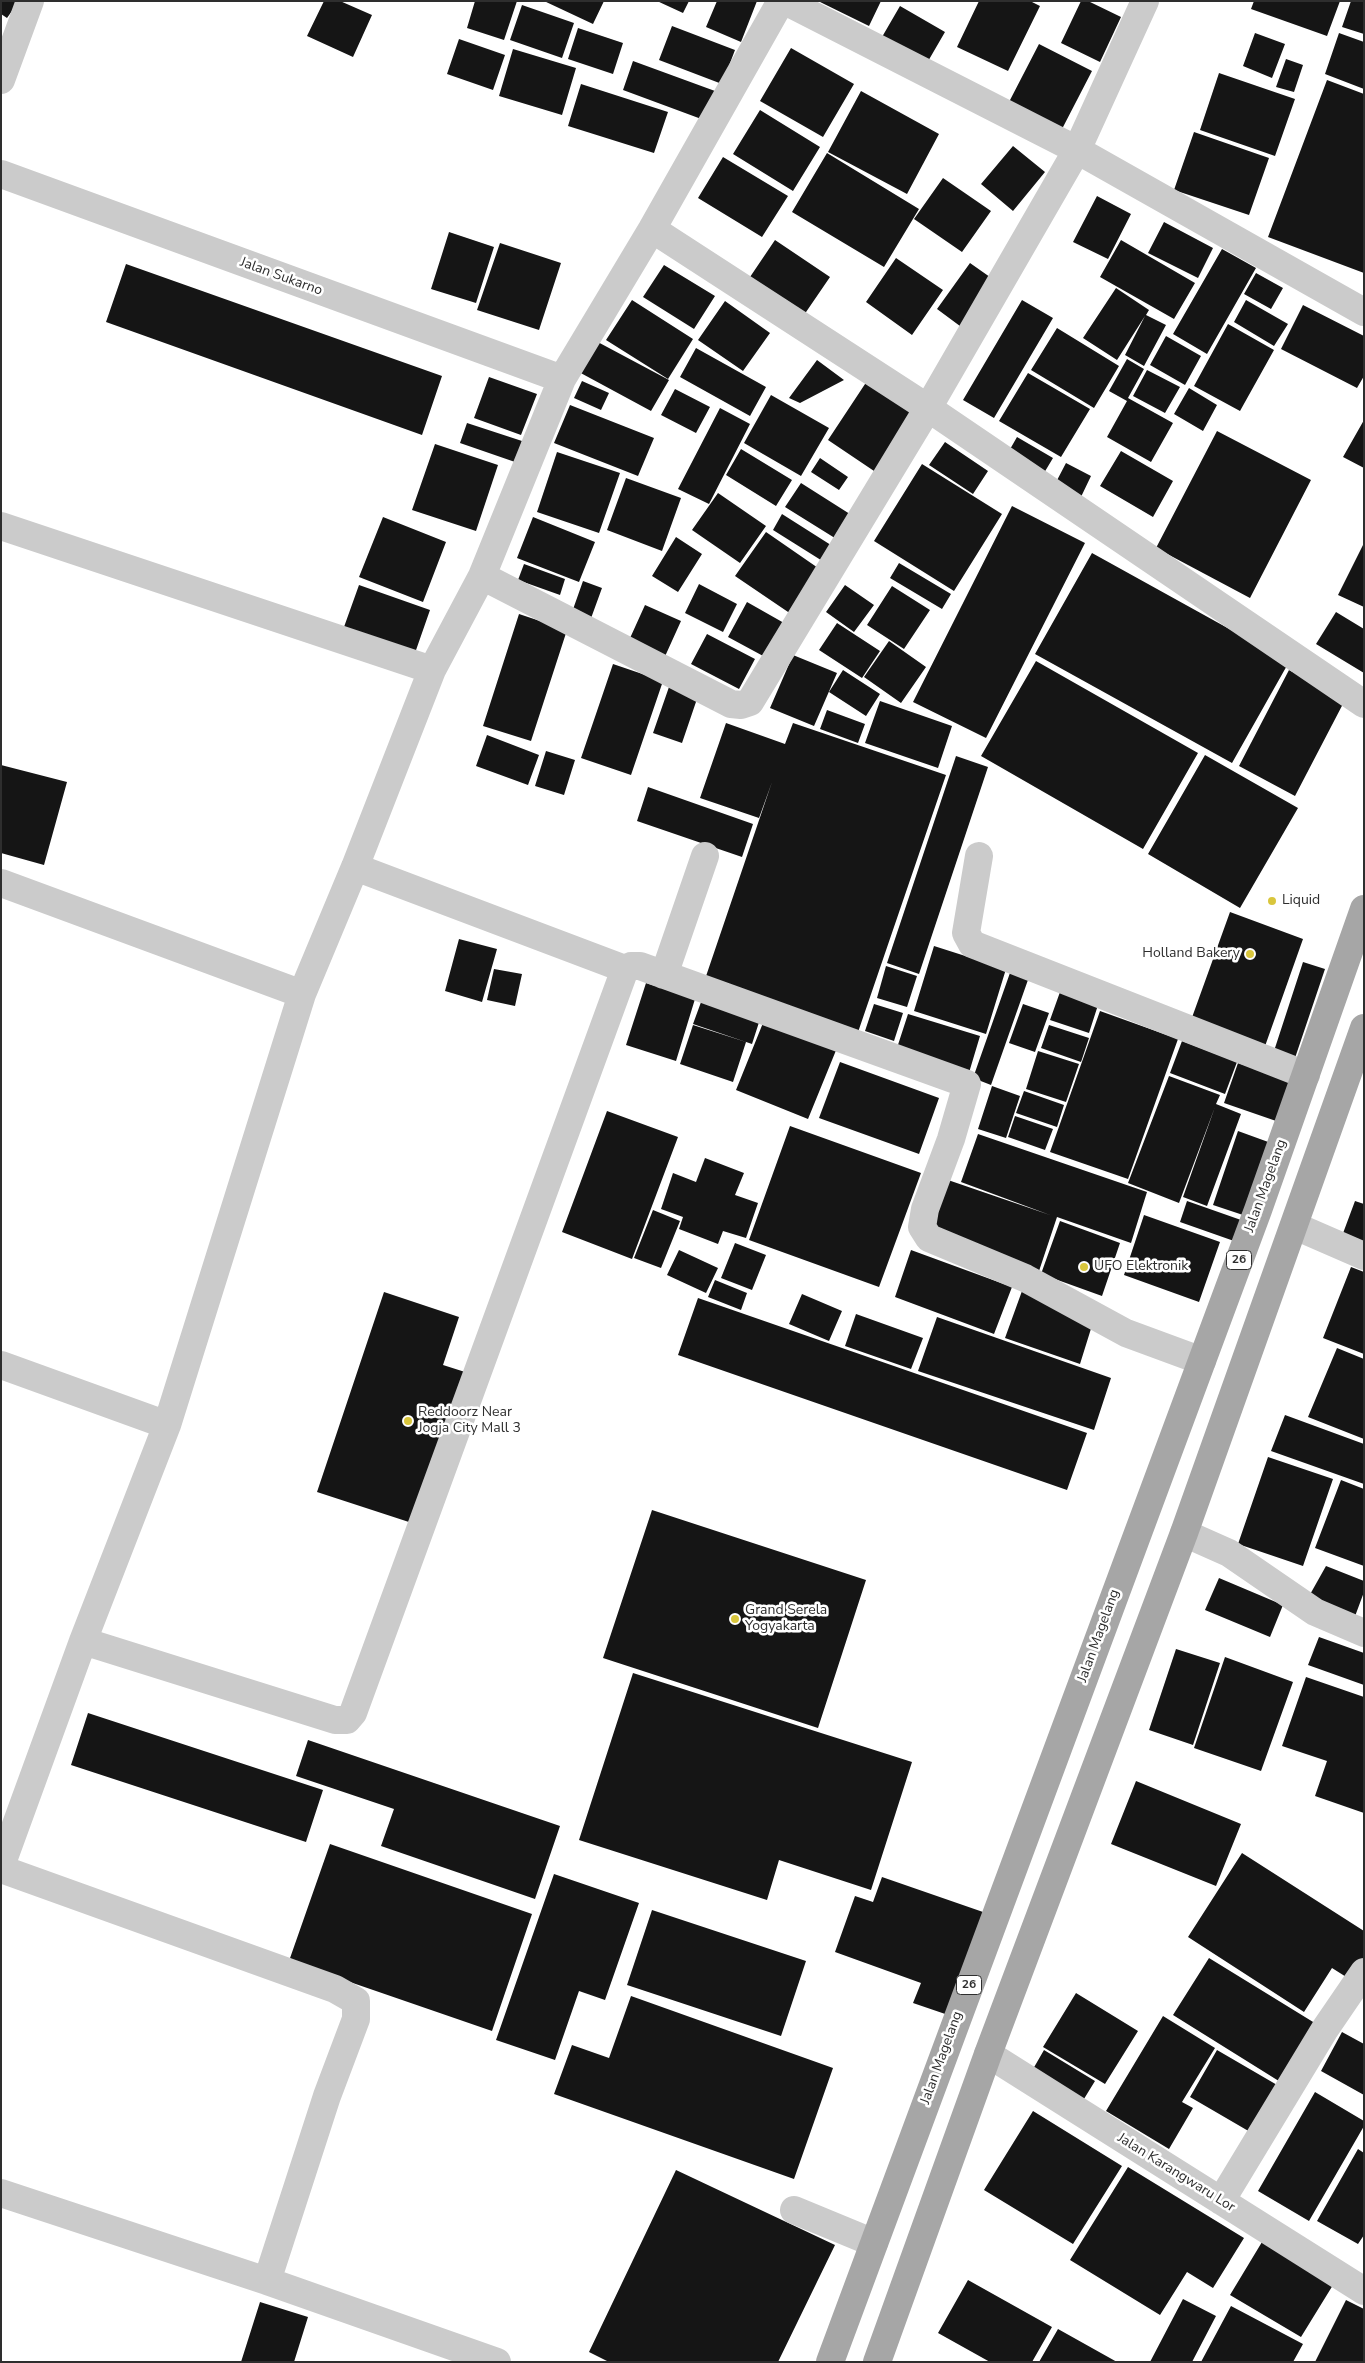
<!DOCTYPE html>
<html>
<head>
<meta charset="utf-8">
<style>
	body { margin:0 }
	#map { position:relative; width:1365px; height:2363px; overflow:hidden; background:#fff; font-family:"Nunito Sans",sans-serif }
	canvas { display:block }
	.frame { position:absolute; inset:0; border:2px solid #2e2e2e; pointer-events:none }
</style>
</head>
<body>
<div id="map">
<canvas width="1365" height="2363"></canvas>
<div class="frame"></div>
</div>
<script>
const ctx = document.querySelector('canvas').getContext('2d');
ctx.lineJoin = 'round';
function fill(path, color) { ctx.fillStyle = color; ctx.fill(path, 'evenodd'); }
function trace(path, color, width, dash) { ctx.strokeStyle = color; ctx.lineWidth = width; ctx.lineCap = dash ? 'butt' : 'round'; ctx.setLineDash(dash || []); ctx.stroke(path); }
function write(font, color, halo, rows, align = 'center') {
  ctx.font = font + ' "Nunito Sans",sans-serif'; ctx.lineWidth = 5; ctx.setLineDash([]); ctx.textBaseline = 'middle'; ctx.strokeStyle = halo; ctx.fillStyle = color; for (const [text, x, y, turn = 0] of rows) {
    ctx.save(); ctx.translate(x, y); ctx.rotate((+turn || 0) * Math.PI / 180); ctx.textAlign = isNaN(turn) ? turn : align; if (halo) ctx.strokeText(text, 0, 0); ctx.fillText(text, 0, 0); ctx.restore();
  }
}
fill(new Path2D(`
	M1 1H19L7 18 1 14Z
	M324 1H340L372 15 353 57 307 36Z
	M475 1H517L504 40 467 28Z
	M544 1H604L593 24Z
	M657 1H689L683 13Z
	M717 1H757L741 42 706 27Z
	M818 1H881L869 26Z
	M979 1H1030L1040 6 1008 71 957 47Z
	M1081 1H1088L1121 17 1100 62 1061 43Z
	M1254 1H1340L1327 36 1251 9Z
	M1351 1H1364V34L1342 27Z
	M522 5 574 23 562 58 510 40Z
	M900 6 945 32 927 63 882 37Z
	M672 26 735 50 722 84 659 60Z
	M578 28 623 43 613 74 568 59Z
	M1255 33 1285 44 1272 78 1243 66Z
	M1339 33 1364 42V89L1325 74Z
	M459 39 505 55 493 90 447 74Z
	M1039 44 1092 71 1062 129 1009 102Z
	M791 48 854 84 823 137 760 101Z
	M513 49 576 68 562 115 499 96Z
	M1286 59 1303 65 1294 92 1276 87Z
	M633 61 715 91 704 120 623 90Z
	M1219 73 1295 99 1275 156 1200 130Z
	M1327 80 1364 94V273L1268 237Z
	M581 84 668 112 654 153 568 126Z
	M861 91 939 134 907 194 828 152Z
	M760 110 820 147 793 191 733 154Z
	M1194 132 1269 158 1249 215 1174 190Z
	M1013 146 1045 172 1013 211 981 184Z
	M827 153 919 209 884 267 792 212Z
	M723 157 788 196 762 237 698 198Z
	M943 178 991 211 962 252 914 219Z
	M1097 196 1131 214 1108 259 1073 242Z
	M1164 222 1213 248 1198 278 1148 253Z
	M449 232 494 247 476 303 431 289Z
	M775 240 830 277 804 315 750 277Z
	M1121 240 1195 283 1174 319 1100 277Z
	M500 243 561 263 539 330 477 310Z
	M1222 249 1256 268 1207 354 1173 334Z
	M896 258 943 290 912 335 866 302Z
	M970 263 997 282 964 329 937 309Z
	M126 264 442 376 422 435 106 322Z
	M664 265 715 296 694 329 643 297Z
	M1256 273 1283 288 1271 309 1244 294Z
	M1116 288 1149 310 1146 315 1166 325 1144 366 1125 355 1145 316 1117 360 1083 338Z
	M632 300 693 339 668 379 606 340Z
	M1022 300 1053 318 994 418 963 400Z
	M1246 300 1288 324 1274 346 1234 322Z
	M725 301 770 333 743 371 698 340Z
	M1303 305 1364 336V376L1357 388 1281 349Z
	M1228 324 1274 350 1240 411 1194 386Z
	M1057 328 1119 366 1094 408 1031 370Z
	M1166 336 1201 356 1185 385 1150 365Z
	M594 340 669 380 651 411 577 371Z
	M696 348 766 387 750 416 680 377Z
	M1127 359 1144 369 1128 398 1173 423 1151 462 1107 437 1127 401 1109 391Z
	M817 360 844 380 800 403 789 398Z
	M1147 370 1180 387 1165 413 1133 396Z
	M1028 373 1090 409 1061 457 999 421Z
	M489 377 537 394 521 435 474 418Z
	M582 381 609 393 601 410 574 398Z
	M867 381 916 414 877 473 828 440Z
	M1189 388 1217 405 1203 431 1174 414Z
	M675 389 710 407 696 433 661 415Z
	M771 395 829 428 801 476 744 443Z
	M570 405 654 438 638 476 554 443Z
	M720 408 750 424 709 504 678 489Z
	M1364 420V468L1343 457Z
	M467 423 522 441 515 462 460 443Z
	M1217 431 1311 480 1250 598 1156 548Z
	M1017 437 1053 458 1041 478 1005 458Z
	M945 442 988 471 973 494 929 465Z
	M435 444 498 465 476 531 412 510Z
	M741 449 792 480 776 506 726 475Z
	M1121 451 1173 481 1153 517 1100 486Z
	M557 452 620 473 599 533 537 512Z
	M820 458 848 477 839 490 811 472Z
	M1066 463 1091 476 1080 499 1054 486Z
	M922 464 1002 514 954 591 874 541Z
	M626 478 681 498 662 551 607 530Z
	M801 483 853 516 838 540 785 507Z
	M718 493 766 526 740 563 692 530Z
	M1012 506 1085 543 986 738 913 702Z
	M782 514 834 547 824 562 773 530Z
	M383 517 446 542 423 602 359 577Z
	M533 517 595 542 579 582 517 558Z
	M766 532 821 570 791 614 735 576Z
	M676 537 702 554 678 592 652 576Z
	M1364 543V607L1338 595Z
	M1092 553 1289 662 1232 763 1035 654Z
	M899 563 951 594 942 609 890 578Z
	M524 564 565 579 560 595 518 580Z
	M583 581 602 588 590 621 571 615Z
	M699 584 737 604 723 632 685 613Z
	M359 585 430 610 415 653 344 627Z
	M845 585 874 605 854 632 826 612Z
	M892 586 930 610 904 649 867 625Z
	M747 602 784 623 765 657 728 637Z
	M645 605 681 621 662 663 626 647Z
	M1336 612 1364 629V673L1316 644Z
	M519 614 567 630 531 741 483 726Z
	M837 623 880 651 862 678 819 650Z
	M707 634 755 659 739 689 691 664Z
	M889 641 926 667 901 703 864 677Z
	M793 655 837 673 814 726 770 708Z
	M1036 661 1198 753 1143 849 981 756Z
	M613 664 663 681 631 775 581 758Z
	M843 670 880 694 866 716 829 692Z
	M1289 670 1345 700 1295 796 1239 766Z
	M669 687 698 696 682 743 653 733Z
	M880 701 952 726 938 768 865 743Z
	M827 710 865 724 858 743 820 729Z
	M726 723 785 744 793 723 946 775 856 1038 703 985 772 782 759 818 700 798Z
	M487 735 539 755 528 785 476 766Z
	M546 751 575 760 564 795 535 786Z
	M1205 755 1298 808 1240 908 1148 854Z
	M956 756 988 767 919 974 887 963Z
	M1 765 67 782 44 865 1 853Z
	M648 787 753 824 742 857 637 821Z
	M1230 912 1303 939 1264 1049 1190 1023Z
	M459 939 497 949 482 1002 445 991Z
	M934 946 1006 969 986 1034 914 1011Z
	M1303 962 1325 969 1295 1058 1274 1051Z
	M886 966 917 976 907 1007 877 998Z
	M494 969 522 974 515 1006 487 1000Z
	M1011 970 1029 977 991 1085 973 1078Z
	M646 983 695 999 676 1061 626 1045Z
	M1060 992 1098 1005 1089 1033 1050 1020Z
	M704 994 762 1013 752 1044 693 1024Z
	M874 1004 903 1013 894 1041 865 1031Z
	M1023 1004 1049 1013 1035 1052 1009 1043Z
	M1100 1011 1178 1039 1128 1179 1050 1152Z
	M767 1013 839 1043 808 1119 736 1090Z
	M908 1014 980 1036 968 1076 895 1054Z
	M693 1025 746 1042 733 1082 680 1064Z
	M1049 1025 1089 1038 1081 1062 1041 1048Z
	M1182 1041 1237 1062 1225 1094 1170 1073Z
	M1038 1051 1079 1064 1066 1102 1026 1089Z
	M840 1062 939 1098 919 1154 819 1118Z
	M1238 1063 1293 1082 1279 1122 1224 1103Z
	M1169 1076 1220 1095 1216 1104 1241 1114 1207 1206 1183 1197 1215 1107 1179 1203 1128 1183Z
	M992 1086 1020 1096 1006 1138 978 1129Z
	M1024 1091 1064 1105 1057 1127 1016 1113Z
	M607 1111 678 1137 632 1259 562 1232Z
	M1015 1116 1053 1129 1045 1150 1008 1137Z
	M790 1126 921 1173 879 1287 749 1240Z
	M1238 1131 1271 1143 1246 1216 1213 1205Z
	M978 1134 1147 1192 1131 1243 1057 1217 1038 1274 931 1236 948 1180 1050 1215 961 1182Z
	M705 1158 744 1173 735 1195 758 1203 746 1238 723 1231 718 1244 679 1229 683 1217 661 1209 673 1173 696 1182Z
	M1187 1201 1241 1220 1234 1241 1180 1222Z
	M1355 1201 1364 1204V1254L1339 1244Z
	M653 1210 680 1221 661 1268 634 1258Z
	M1144 1215 1220 1242 1199 1302 1124 1275Z
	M1060 1221 1120 1243 1102 1296 1041 1274Z
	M735 1243 766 1255 752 1290 721 1278Z
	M679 1250 718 1268 706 1293 667 1275Z
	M911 1250 1012 1287 994 1334 895 1297Z
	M1351 1267 1364 1272V1354L1323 1338Z
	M715 1280 747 1293 741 1310 708 1297Z
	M1022 1291 1094 1319 1080 1364 1005 1338Z
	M384 1292 459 1317 443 1365 465 1372 415 1524 317 1492Z
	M802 1294 842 1311 829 1341 789 1324Z
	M698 1298 1087 1433 1067 1490 678 1355Z
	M856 1314 923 1338 911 1369 845 1346Z
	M937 1317 1111 1378 1094 1430 918 1371Z
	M1337 1348 1364 1359V1439L1308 1417Z
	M1285 1415 1364 1444V1484L1271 1451Z
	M1268 1457 1333 1479 1303 1566 1238 1544Z
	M1341 1480 1364 1489V1566L1315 1548Z
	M652 1510 866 1580 818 1728 603 1658Z
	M1326 1566 1364 1581V1592L1354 1619 1308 1598Z
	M1219 1578 1283 1605 1270 1637 1205 1610Z
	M1319 1637 1364 1653V1685L1308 1665Z
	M1176 1649 1220 1663 1193 1745 1149 1730Z
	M1225 1657 1293 1682 1261 1771 1194 1748Z
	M633 1673 912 1762 871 1890 779 1860 767 1900 579 1840Z
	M1306 1677 1364 1697V1813L1315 1796 1327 1761 1282 1746Z
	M88 1713 323 1790 306 1842 71 1765Z
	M308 1740 560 1826 535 1899 381 1846 394 1809 296 1776Z
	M1136 1781 1241 1824 1216 1886 1111 1844Z
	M330 1844 532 1914 492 2031 289 1961Z
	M1242 1853 1364 1931V1961L1351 1980 1332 1968 1304 2012 1188 1937Z
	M554 1874 639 1903 605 2000 579 1991 555 2060 496 2040Z
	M882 1877 983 1912 954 2017 913 2003 921 1983 835 1952 855 1896 873 1902Z
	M652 1910 806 1961 781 2036 627 1985Z
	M1209 1958 1318 2025 1282 2083 1173 2015Z
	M1076 1993 1138 2031 1105 2084 1043 2047Z
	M631 1996 833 2068 794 2179 554 2094 572 2045 609 2058Z
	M1163 2016 1215 2048 1182 2102 1193 2108 1169 2149 1106 2111Z
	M1342 2032 1364 2044V2095L1321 2071Z
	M1044 2050 1095 2081 1079 2107 1029 2076Z
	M1217 2050 1284 2089 1257 2136 1190 2097Z
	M1315 2092 1364 2121V2126L1309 2221 1258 2191Z
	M1033 2111 1122 2166 1073 2244 984 2190Z
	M1358 2149 1364 2153V2235L1358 2244 1317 2221Z
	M1128 2167 1244 2238 1213 2288 1187 2272 1160 2315 1070 2260Z
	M676 2170 835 2245 778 2362H609L589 2352Z
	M1262 2242 1333 2285 1301 2337 1230 2295Z
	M968 2280 1052 2327 1032 2362H990L938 2333Z
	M1183 2299 1216 2316 1192 2362H1150Z
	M1346 2300 1364 2309V2362H1315Z
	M260 2302 308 2317 294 2362H241Z
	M1231 2306 1303 2344 1293 2362H1201Z
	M1058 2329 1117 2362H1039Z`), '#151515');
trace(new Path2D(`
	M785 1 1077 150 1364 312
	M1 80 30 1
	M1 174 562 379
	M652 229 928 408 1364 704
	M1 526 432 670
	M482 576 731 704 741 705 750 702 928 408 1077 150 1145 1
	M979 856 966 933 972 944 1306 1075
	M355 867 625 969 631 966H640L967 1084 951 1139 925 1209 922 1227 929 1238 1025 1278 1126 1333 1202 1361
	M1 883 302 994 167 1425 83 1641 1 1866
	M664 975 705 856
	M302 994 355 867 432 670 482 576 562 379 652 229 781 1
	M1295 1226 1364 1256
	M1 1365 167 1425
	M1184 1533 1229 1553 1315 1612 1364 1633
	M83 1641 335 1720H347L353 1713 625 969
	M1 1869 335 1989 356 2001V2019L327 2096 267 2281 1 2193
	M988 2054 1364 2291
	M1221 2201 1325 2029 1364 1972
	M794 2210 874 2243
	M267 2281 497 2362`), '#cbcbcb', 28);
trace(new Path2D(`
	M830 2362 1258 1210 1364 909
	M877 2362 988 2054 1184 1533 1364 1028`), '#a6a6a6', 28);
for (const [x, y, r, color] of [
	[1272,901,5,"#d9c63c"],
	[1250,954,5,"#d9c63c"],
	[1084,1267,5,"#d9c63c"],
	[408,1421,5,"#d9c63c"],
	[735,1619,5,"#d9c63c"]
]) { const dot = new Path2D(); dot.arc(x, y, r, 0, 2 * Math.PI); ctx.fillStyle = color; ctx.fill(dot); trace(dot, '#fff', 2); }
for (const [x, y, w] of [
	[1239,1260,25],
	[969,1985,25]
]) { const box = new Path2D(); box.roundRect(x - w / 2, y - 9.5, w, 19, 4); ctx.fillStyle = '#fff'; ctx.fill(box); trace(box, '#2e2e2e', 1); }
write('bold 12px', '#2e2e2e', null, [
	["26",1239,1260],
	["26",969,1985]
]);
write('14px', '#2e2e2e', '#fff', [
	["Jalan Sukarno",281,277,20],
	["Jalan Magelang",1266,1186,-70],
	["Jalan Magelang",1099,1636,-70],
	["Jalan Magelang",942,2058,-70],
	["Jalan Karangwaru Lor",1176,2173,32]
]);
write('14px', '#2e2e2e', '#fff', [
	["Liquid",1282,901],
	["Holland Bakery",1240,954,"right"],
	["UFO Elektronik",1094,1267],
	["Reddoorz Near",418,1413],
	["Jogja City Mall 3",418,1429],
	["Grand Serela",745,1611],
	["Yogyakarta",745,1627]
], 'left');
</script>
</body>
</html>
